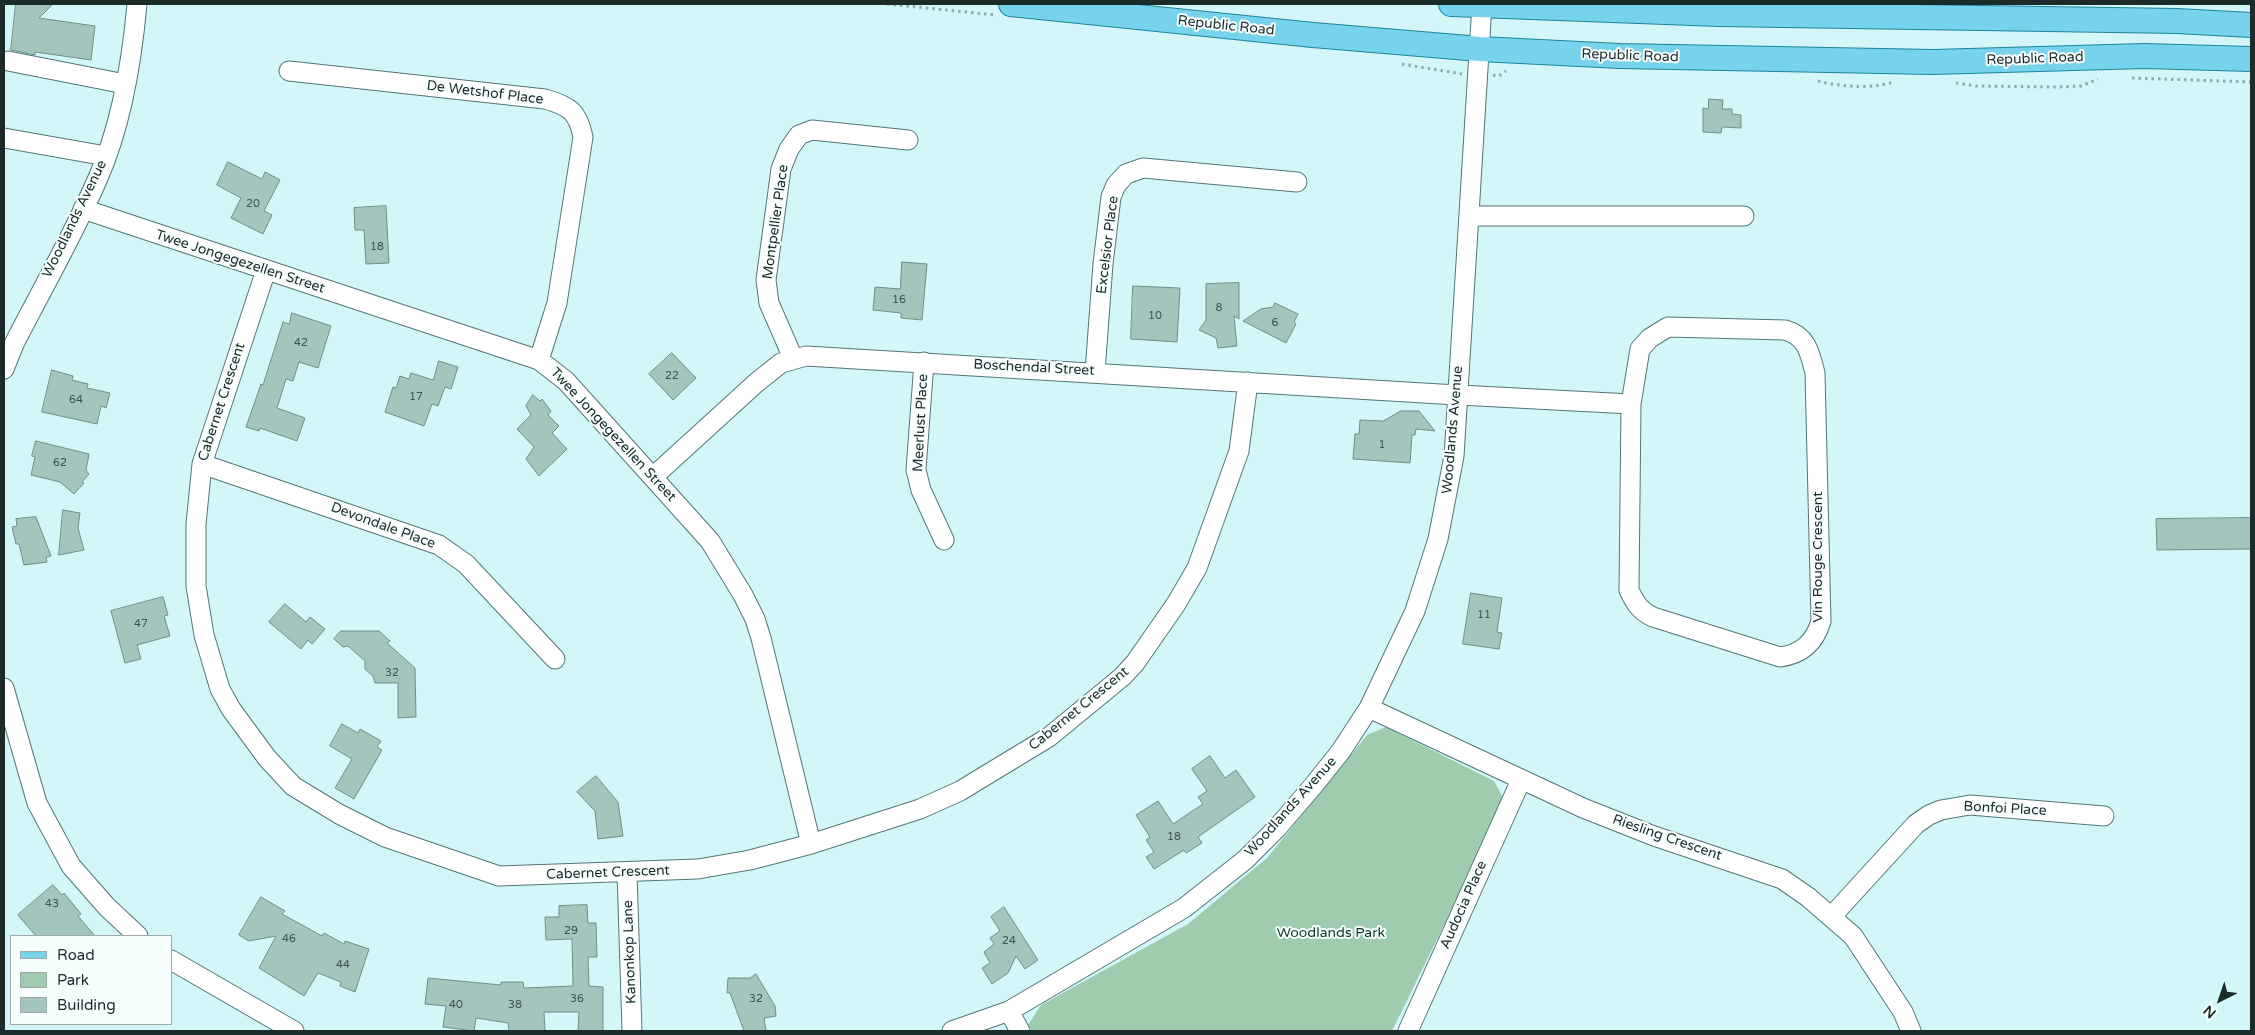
<!DOCTYPE html>
<html>
<head>
<meta charset="utf-8">
<style>
	body { margin:0 }
	#map { position:relative; width:2255px; height:1035px; overflow:hidden; background:#d3f7f9; font-family:"Varela Round",sans-serif }
	canvas { display:block }
	.frame { position:absolute; inset:0; border:5px solid #1c2a2a; pointer-events:none }
	.legend { position:absolute; left:10px; top:935px; width:162px; height:90px; box-sizing:border-box; background:#f7fefe; border:1px solid #9fa9a9; margin:0; padding:6px 9px; list-style:none; font-size:15px; color:#1c2a2a }
	.legend li { display:flex; align-items:center; gap:10px; height:25px }
	.legend b { width:25px; border:1px solid #9fa9a9 }
	.north { position:absolute; left:2195px; top:975px; width:50px; height:50px; -webkit-text-stroke:4px #f7fefe; paint-order:stroke; rotate:221deg; font-size:14px; font-weight:700; line-height:20px; text-align:center; color:#1c2a2a }
	.north::after { content:''; display:block; margin:auto; width:18px; height:22px; background:#1c2a2a; clip-path:polygon(50% 0,100% 100%,50% 72%,0 100%) }
</style>
</head>
<body>
<div id="map">
<canvas width="2255" height="1035"></canvas>
<div class="frame"></div>
<ul class="legend">
<li><b style="height:6px;background:#77d2eb"></b>Road</li>
<li><b style="height:14px;background:#9fccaf"></b>Park</li>
<li><b style="height:14px;background:#a4c5bd"></b>Building</li>
</ul>
<div class="north">N</div>
</div>
<script>
const ctx = document.querySelector('canvas').getContext('2d');
ctx.lineJoin = 'round';
function fill(path, color) { ctx.fillStyle = color; ctx.fill(path, 'evenodd'); }
function trace(path, color, width, dash) { ctx.strokeStyle = color; ctx.lineWidth = width; ctx.lineCap = dash ? 'butt' : 'round'; ctx.setLineDash(dash || []); ctx.stroke(path); }
function write(font, color, halo, rows, align = 'center') {
  ctx.font = font + ' "Varela Round",sans-serif'; ctx.lineWidth = 4; ctx.setLineDash([]); ctx.textBaseline = 'middle'; ctx.strokeStyle = halo; ctx.fillStyle = color; for (const [text, x, y, turn = 0] of rows) {
    ctx.save(); ctx.translate(x, y); ctx.rotate((+turn || 0) * Math.PI / 180); ctx.textAlign = isNaN(turn) ? turn : align; if (halo) ctx.strokeText(text, 0, 0); ctx.fillText(text, 0, 0); ctx.restore();
  }
}
fill(new Path2D(`
	M1386 727 1494 781 1505 801 1392 1031H1032L1028 1025 1041 1005 1188 924 1267 858 1367 735Z`), '#9fccaf');
const building = new Path2D(`
	M16 4H53L39 18 95 26 91 60 35 52V55L11 50Z
	M1709 99 1723 100 1722 109H1732V114L1741 115V128L1722 127 1721 133 1703 132V108L1708 109Z
	M228 162 262 179 265 172 280 180 264 211 272 215 263 234 231 218 241 198 217 185Z
	M386 206 389 263 366 264 364 230H355L354 208Z
	M902 262 927 264 922 320 901 318V313L873 310 875 287 900 289Z
	M1239 283V319L1234 316 1237 346 1218 348 1216 338 1199 330 1206 320V284Z
	M1133 286 1180 288 1177 342 1131 339Z
	M1275 303 1298 314 1294 322 1296 324 1286 343 1243 321 1261 309 1273 307Z
	M292 313 331 326 318 368 299 362 293 381 286 379 277 408 305 418 297 441 260 428 259 431 246 427 261 384 263 385 283 322 289 324Z
	M672 353 696 378 673 400 649 374Z
	M439 361 458 367 451 389 445 387 438 406 432 404 424 426 385 412 393 387 396 388 400 376 409 379 411 373 433 380Z
	M52 370 73 376 72 380 88 384 87 388 110 393 106 408 101 406 97 424 42 412Z
	M533 395 540 401 542 399 551 411 548 415 559 426 552 433 567 449 539 476 526 459 534 447 517 429 531 415 526 406Z
	M1401 411H1419L1435 431 1416 429 1415 435H1412L1410 463 1353 459 1355 434H1359L1360 420 1383 421Z
	M36 441 89 454 86 470 89 474 82 482 84 483 74 494 60 482 31 475 35 457 32 456Z
	M63 510 80 513 78 528 84 550 59 555Z
	M36 517 51 556 46 557 47 562 24 565 19 544H16L12 527 17 526 16 519Z
	M2251 518V549L2157 550 2156 519Z
	M1471 593 1502 598 1497 632 1502 633 1499 649 1463 644Z
	M163 597 168 615 164 616 170 636 137 645 141 659 125 663 111 611Z
	M285 604 306 622 310 617 325 629 312 644 308 640 301 649 269 622Z
	M341 631H379L390 641 387 643 415 668 416 717 398 718V683H375L373 676 365 669V661L348 646 343 647 334 639Z
	M342 724 358 733 360 729 381 741 377 747 382 750 354 799 335 788 352 759 330 746Z
	M1210 756 1225 778 1236 770 1255 797 1198 837 1202 843 1186 853 1184 850 1154 869 1146 857 1154 852 1146 840 1150 837 1136 815 1158 801 1173 824 1203 804 1198 797 1207 791 1192 769Z
	M596 776 618 802 623 836 598 839 595 811 577 792Z
	M53 885 62 895 64 893 81 914 78 916 95 936H36L18 915Z
	M261 897 285 911 282 914 322 936 324 933 344 944 345 941 369 949 355 992 340 986 341 982 318 973 304 996 259 968 276 936 249 941 239 935Z
	M587 905 588 923H596L597 957H588L589 986 603 987V1031H578L579 1012H544L545 1031H509L508 1023 476 1018 474 1031 443 1027 446 1006 425 1004 428 978 501 985V982H523L524 988 573 986 572 939 546 940 545 917H559V906Z
	M1004 907 1038 960 1025 969 1016 956 1008 973 992 984 982 968 990 963 984 952 994 944 990 938 1000 931 991 917Z
	M756 974 775 1006 776 1016 764 1018 766 1031H744L730 993H727L728 978H750Z`);
fill(building, '#a4c5bd');
trace(building, '#6e8e87', 1);
const minor = new Path2D(`
	M8 61 125 84
	M289 71 545 99C570 106 578 112 583 137L557 303 539 360
	M4 138 106 156
	M83 209 539 360 566 381 710 541 743 595 755 619 761 638 811 844
	M1469 216H1744
	M266 270 202 464 196 524V586L204 635 220 689 231 709 267 758 293 786 339 814 385 837 499 876 698 869 750 860 811 844 920 809 960 791 1049 737 1122 677 1135 663 1176 604 1197 568 1239 451 1248 382
	M1668 327 1785 330C1807 336 1810 353 1815 373L1821 621C1815 642 1802 654 1780 657L1653 617C1640 611 1635 603 1629 590L1631 404 1640 349 1650 338Z
	M793 358 769 303 766 280 781 169 789 149 799 135 812 130 908 140
	M924 362 916 470 921 490 944 540
	M4 369 14 344C42 289 74 234 98 178 121 126 132 60 137 4
	M1095 372 1103 264 1111 197 1116 185 1126 174 1143 168 1297 182
	M202 464 439 545 466 564 555 659
	M654 476 756 383 781 363 806 356 1440 394 1631 404
	M4 688 37 803 71 866 107 907 138 936
	M1369 708 1583 808 1654 836 1782 879 1808 897 1853 936 1903 1012 1911 1031
	M627 872 632 1031
	M1831 917 1916 824 1929 815 1941 810 1970 805 2104 816
	M171 960 294 1031
	M1009 1011 1020 1031
	M952 1031 1009 1011 1184 908 1245 860 1277 828 1313 786 1341 751 1369 708 1415 611 1438 539 1454 456 1482 4
	M1408 1031 1521 780`);
const major = new Path2D(`
	M1011 4 1313 35 1480 49 1620 56 1933 62 2145 56 2251 59
	M1451 4 1719 14 2177 21 2251 25`);
trace(minor, '#547577', 21);
trace(major, '#1d849f', 26);
trace(new Path2D(`
	M887 4 996 15
	M1402 64 1462 74
	M1493 75 1499 76 1506 71
	M2132 78 2251 82
	M1818 81C1842 87 1871 89 1894 82
	M1956 83 1976 86 2058 87 2081 86 2098 79`), '#8da9aa', 3, [2.5, 4]);
trace(minor, '#fff', 19);
trace(major, '#77d2eb', 24);
write('11px', '#3e514f', null, [
	["20",253,204],
	["18",377,247],
	["16",899,300],
	["8",1219,308],
	["10",1155,316],
	["6",1275,323],
	["42",301,343],
	["22",672,376],
	["17",416,397],
	["64",76,400],
	["1",1382,445],
	["62",60,463],
	["11",1484,615],
	["47",141,624],
	["32",392,673],
	["18",1174,837],
	["43",52,904],
	["29",571,931],
	["46",289,939],
	["24",1009,941],
	["44",343,965],
	["36",577,999],
	["32",756,999],
	["40",456,1005],
	["38",515,1005]
]);
write('14px', '#1c2a2a', '#f7fefe', [
	["Republic Road",1226,26,6],
	["Republic Road",1630,56,2],
	["Republic Road",2035,59,-2],
	["De Wetshof Place",485,93,7],
	["Woodlands Avenue",75,219,-64],
	["Montpellier Place",776,222,-82],
	["Excelsior Place",1108,245,-83],
	["Twee Jongegezellen Street",240,262,18],
	["Boschendal Street",1034,368,3],
	["Cabernet Crescent",222,402,-72],
	["Meerlust Place",921,423,-87],
	["Woodlands Avenue",1453,430,-85],
	["Twee Jongegezellen Street",613,435,47],
	["Devondale Place",383,526,20],
	["Vin Rouge Crescent",1818,557,-90],
	["Cabernet Crescent",1079,709,-39],
	["Woodlands Avenue",1291,807,-48],
	["Bonfoi Place",2005,809,3],
	["Riesling Crescent",1667,838,19],
	["Cabernet Crescent",608,873,-2],
	["Audocia Place",1464,905,-66],
	["Kanonkop Lane",630,952,-92]
]);
write('14px', '#0e3922', '#f7fefe', [
	["Woodlands Park",1331,933]
]);
</script>
</body>
</html>
